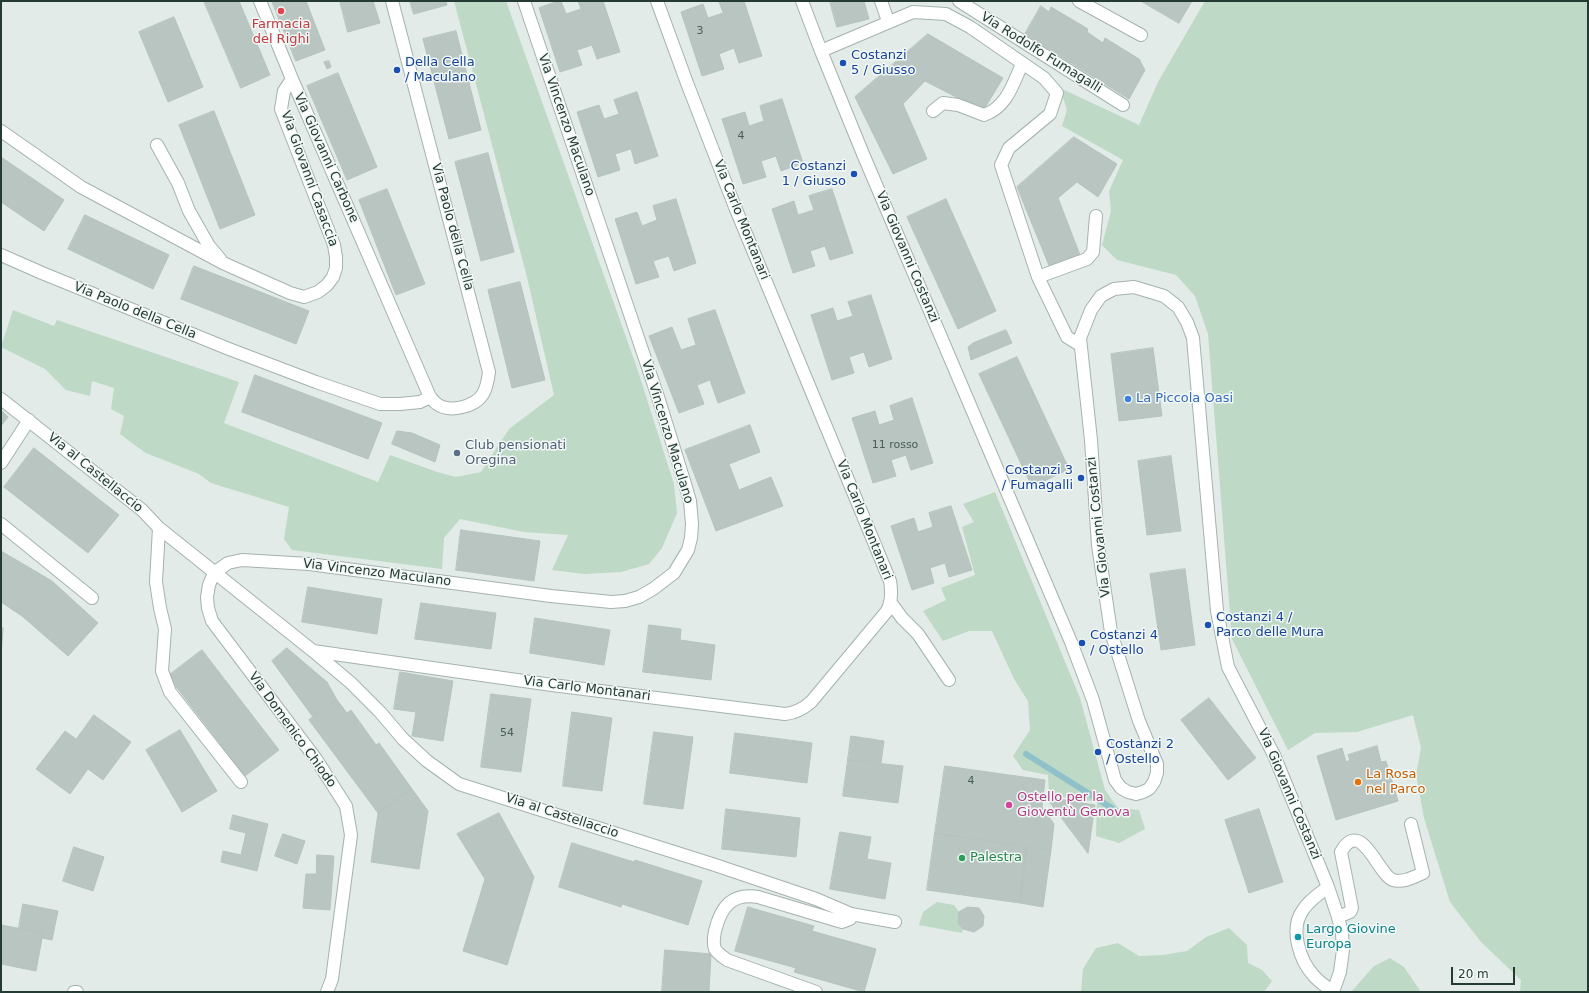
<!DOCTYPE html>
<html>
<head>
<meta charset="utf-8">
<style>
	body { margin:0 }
	#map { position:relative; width:1589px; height:993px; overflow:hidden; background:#e2ebe7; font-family:"DejaVu Sans",sans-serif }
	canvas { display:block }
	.frame { position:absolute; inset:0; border:2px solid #243a34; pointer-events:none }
	.scale { position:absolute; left:1451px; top:967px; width:64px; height:18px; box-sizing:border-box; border:2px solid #243a34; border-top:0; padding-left:5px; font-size:12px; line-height:14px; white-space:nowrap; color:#243a34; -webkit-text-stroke:3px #f2f8f5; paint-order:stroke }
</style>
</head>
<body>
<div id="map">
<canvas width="1589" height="993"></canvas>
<div class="frame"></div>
<div class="scale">20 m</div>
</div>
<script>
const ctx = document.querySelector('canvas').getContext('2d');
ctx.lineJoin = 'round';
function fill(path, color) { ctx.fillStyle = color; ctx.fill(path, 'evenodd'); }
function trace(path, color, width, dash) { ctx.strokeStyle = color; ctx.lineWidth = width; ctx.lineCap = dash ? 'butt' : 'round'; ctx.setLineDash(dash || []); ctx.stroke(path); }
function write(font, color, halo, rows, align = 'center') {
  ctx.font = font + ' "DejaVu Sans",sans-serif'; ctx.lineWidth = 3; ctx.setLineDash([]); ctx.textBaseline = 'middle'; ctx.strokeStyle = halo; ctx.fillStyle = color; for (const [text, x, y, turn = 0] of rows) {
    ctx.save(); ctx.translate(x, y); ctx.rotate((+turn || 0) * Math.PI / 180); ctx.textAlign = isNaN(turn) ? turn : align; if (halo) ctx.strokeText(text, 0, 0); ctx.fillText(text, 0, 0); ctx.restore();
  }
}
fill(new Path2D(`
	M454 1H506L637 368 674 484 677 513 662 548 649 564 621 572 584 574 552 570 568 535 524 532 460 519 444 538 442 569 292 550 284 539 289 507 211 483 199 474 146 453 136 446 120 434 124 416 111 409 114 388 92 381 90 396 66 390 45 369 1 347 13 310 54 326 57 320 239 382 224 423 378 482 390 455 437 472 456 477 481 472 509 429 554 395 527 277Z
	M1205 1H1588V992H1520L1521 980 1481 942 1450 902 1424 818 1416 775 1421 748 1413 715 1357 732 1315 733 1288 750 1232 639 1208 334 1195 296 1176 275 1117 260 1102 245 1111 211 1109 191 1123 160 1062 126 1067 110 1060 88 1139 125 1158 82Z
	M995 492 1080 698 1105 790 1118 808 1139 810 1145 829 1119 843 1096 836 1097 802 1049 795 1048 775 1023 770 1013 756 1030 730 1028 701 1014 679 992 631H969L943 641 923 611 946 600 941 588 975 575 962 527 974 522 963 504Z
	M937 902 954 905 959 912 958 923 963 929 962 933 919 925 923 912Z
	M1229 928 1247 945 1248 963 1262 970 1272 981 1264 992H1081L1083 969 1096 948 1118 943 1139 956 1163 955 1187 951 1206 937Z
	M1390 958 1404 967 1421 992H1351L1374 966Z`), '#bed9c6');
trace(new Path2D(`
	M1026 754 1115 810`), '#90c0c9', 6);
const building = new Path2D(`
	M204 1H239L270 75 241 88Z
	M272 1H306L325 50 296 61Z
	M340 1H373L380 23 348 32Z
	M410 1H446L447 5 414 14Z
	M559 1H561L566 14 581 9 578 1H603L620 52 597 59 592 45 577 50 582 65 560 72 539 8Z
	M719 1H744L762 56 739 63 734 48 719 54 724 69 702 76 681 12 703 4 708 18 723 13Z
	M830 1H864L869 19 837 27Z
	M1141 1H1192L1179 23Z
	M1041 6 1049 12 1051 7 1088 29 1087 32 1103 43 1105 38 1139 59 1145 70 1129 99 1025 34Z
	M174 17 203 87 168 102 139 32Z
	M456 31 481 130 449 139 423 39Z
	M928 34 1003 78 983 111 925 81 903 104 927 159 893 174 855 97Z
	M329 61 331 67 327 69 324 62Z
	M338 73 377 167 347 180 307 86Z
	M637 92 658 156 635 164 631 149 615 154 620 170 598 177 577 112 599 105 604 119 619 114 614 100Z
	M782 99 803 163 781 171 776 156 761 161 766 177 743 184 722 119 745 112 749 126 764 121 760 106Z
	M214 111 255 215 220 229 179 125Z
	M1074 137 1117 164 1098 197 1077 182 1058 198 1080 255 1050 268 1017 187Z
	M488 153 514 252 481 261 455 162Z
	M1 157 64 200 44 231 1 202Z
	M387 189 425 284 396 295 359 200Z
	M832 189 853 253 830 260 825 246 810 251 815 266 793 273 772 209 794 201 798 215 814 210 809 196Z
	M676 199 696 263 674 271 669 256 653 261 659 277 636 284 615 219 637 212 642 226 657 220 653 206Z
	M946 199 996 311 958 329 907 217Z
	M85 215 169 255 153 289 68 249Z
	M194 266 309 311 296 344 181 299Z
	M520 282 545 380 512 388 488 290Z
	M871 295 892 359 869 367 864 352 849 357 854 373 832 380 811 315 833 308 837 321 853 316 848 302Z
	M715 310 745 393 718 403 710 380 697 385 704 404 679 413 649 336 672 327 681 350 696 345 688 319Z
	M1006 330 1012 343 971 360 968 347 973 343Z
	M1153 348 1162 416 1119 421 1111 354Z
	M1017 357 1069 469 1032 487 979 374Z
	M255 375 382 423 368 459 242 412Z
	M912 398 933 463 911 470 906 455 891 460 896 476 873 483 852 418 875 411 879 425 894 420 890 406Z
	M1 410 8 417 1 426Z
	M750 425 760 452 729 464 739 490 771 477 783 506 716 531 685 450Z
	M397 431 412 433 440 445 435 462 392 444Z
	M34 448 119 515 88 553 4 487Z
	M1171 456 1181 531 1147 535 1138 461Z
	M951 506 972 570 949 577 945 563 930 568 934 583 912 590 891 526 914 518 918 532 933 527 929 513Z
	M461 530 540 541 534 581 456 570Z
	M1 551 52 581 98 623 68 656 22 616 1 602Z
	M1185 569 1195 645 1161 650 1150 574Z
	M308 587 382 599 377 634 302 622Z
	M421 603 496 613 491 649 415 639Z
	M535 618 610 630 604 665 530 653Z
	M649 625 681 629 680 640 715 645 711 680 643 672Z
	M1 627 3 628 1 657Z
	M287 648 327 682 337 700 313 717 272 661Z
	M202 650 279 750 245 776 168 676Z
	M400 672 453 681 443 741 412 736 416 712 394 709Z
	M491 694 531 699 521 772 481 767Z
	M1209 698 1256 758 1228 780 1181 720Z
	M337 700 347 713 351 710 376 745 379 743 412 789 378 813 309 720Z
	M572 712 612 718 602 791 563 786Z
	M94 715 131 742 103 780 88 769 70 794 36 769 65 731 76 739Z
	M180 730 217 791 182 812 146 750Z
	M654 732 693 737 683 809 644 804Z
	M735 733 812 743 807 783 730 773Z
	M851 736 884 741 881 763 848 760Z
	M1377 746 1381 762 1386 761 1398 801 1336 820 1317 756 1342 748 1346 762 1350 760 1348 755Z
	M848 760 903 766 898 803 843 796Z
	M945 766 1045 780 1042 807 1054 824 1051 850 935 833Z
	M412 789 428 811 419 869 371 862 378 813Z
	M1046 797 1095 805 1088 853Z
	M726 809 800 818 796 857 722 849Z
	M1259 809 1283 882 1249 893 1225 820Z
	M499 813 534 877 507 965 463 951 485 879 457 834Z
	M233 815 268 824 257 871 221 862 223 851 241 855 246 833 230 829Z
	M840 832 871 837 867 859 891 863 885 899 830 889Z
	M935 833 1027 847 1020 903 927 890Z
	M283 834 305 841 297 864 275 856Z
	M572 843 634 862 635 860 702 881 688 925 622 904 621 907 559 887Z
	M74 847 104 857 93 891 63 881Z
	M1027 847 1051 850 1043 907 1020 903Z
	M317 855 334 856 330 910 303 908 306 874H316Z
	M23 904 58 911 52 940 42 938 43 933 19 928Z
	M748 907 814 926 812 931 876 949 864 992 794 972 796 968 735 951Z
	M968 907 979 908 984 916 983 926 974 932 963 929 958 923 959 912Z
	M1 925 43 933 36 971 1 964Z
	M665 950 711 954 709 992H662Z`);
fill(building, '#b8c5c0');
trace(building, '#b5c3be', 1);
const minor = new Path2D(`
	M260 1 292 79 430 397C432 399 434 402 437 404 449 413 475 407 483 394 487 387 488 380 489 372L392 1
	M802 1 821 51 863 154 1071 642 1093 700 1115 780 1121 788 1128 792 1136 794 1143 792 1149 789 1154 782 1157 773V764L1139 721 1111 632 1098 545 1091 440 1080 338 1091 310 1101 296 1114 289 1134 287 1164 296 1178 307 1187 322 1193 338 1217 611 1228 667 1274 755 1328 887 1338 917 1342 933 1343 950 1340 972 1333 992
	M881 1 888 21
	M959 1 1123 105
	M1079 1 1141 35
	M821 51 913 12 946 14 970 27 1044 78 1057 93 1050 114 1009 148 1001 165 1038 277 1067 337 1080 345
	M933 111 943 103 958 105 984 115C1007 107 1013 84 1022 64
	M1 131 81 187 223 263 290 293 304 297 318 292 327 285 333 277 336 268V257L334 245 281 109 284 91 292 79
	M157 145 178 183 189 211 209 246 220 259
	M1 255 42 273 229 349 316 382 380 404H400L420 402 430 397
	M1038 277 1087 259 1093 252 1096 216
	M1 399 142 510 159 528 313 651 552 685 785 714C795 713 803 709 811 702L887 611C892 601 892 592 890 581L735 207 687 83 657 1
	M1 463 29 420
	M1 524 92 598
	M159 528 156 582 160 608 165 629 162 671 170 692 241 782
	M891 603 902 618 918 634 949 680
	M313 651 351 683 380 712 403 739 427 761 459 784 712 864 816 899 851 914 895 922
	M1328 887C1319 894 1309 900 1303 910 1289 929 1300 961 1314 976 1319 982 1327 987 1333 992
	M1338 917 1350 912 1352 908 1341 852C1361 816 1378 875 1393 880 1403 883 1414 877 1423 873L1411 824
	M74 992H77
	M327 992 332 979 351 835 346 806 316 759 212 621 208 608 207 597 209 585 214 573 228 563 242 560 309 564 551 596 611 602 625 601 639 597 653 589 674 573 688 550 691 538 692 524 690 501 685 484 659 400 524 1
	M816 992 727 960C723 957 717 953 715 949 713 944 714 936 715 931 721 907 731 893 758 897L842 922 850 919 851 914`);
trace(minor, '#a5b2ae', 14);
trace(minor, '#fff', 12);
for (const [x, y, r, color] of [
	[281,11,4,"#e0444e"],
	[843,63,4,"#1a4fb4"],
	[397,70,4,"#1a4fb4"],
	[854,174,4,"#1a4fb4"],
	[1128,399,4,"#3f7fe0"],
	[457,453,4,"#5c6f8a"],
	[1081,478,4,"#1a4fb4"],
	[1208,625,4,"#1a4fb4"],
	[1082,643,4,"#1a4fb4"],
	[1098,752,4,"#1a4fb4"],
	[1358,782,4,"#e8710a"],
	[1009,805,4,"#d1479c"],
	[962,858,4,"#2e9e5b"],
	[1298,937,4,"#0f9aa8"]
]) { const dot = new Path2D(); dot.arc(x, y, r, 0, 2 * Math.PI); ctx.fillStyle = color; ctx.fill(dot); trace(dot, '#f2f8f5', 1.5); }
write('11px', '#495d57', null, [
	["3",700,31],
	["4",741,136],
	["11 rosso",895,445],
	["54",507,733],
	["4",971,781]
]);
write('13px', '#be3a42', '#f2f8f5', [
	["Farmacia",281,25],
	["del Righi",281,40]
]);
write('13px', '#243a34', '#f2f8f5', [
	["Via Rodolfo Fumagalli",1041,53,32],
	["Via Vincenzo Maculano",566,125,71],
	["Via Giovanni Carbone",326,158,66],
	["Via Giovanni Casaccia",309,179,70],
	["Via Carlo Montanari",741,220,68],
	["Via Paolo della Cella",452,227,75],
	["Via Giovanni Costanzi",907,257,67],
	["Via Paolo della Cella",135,311,22],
	["Via Vincenzo Maculano",667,432,73],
	["Via al Castellaccio",95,473,39],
	["Via Carlo Montanari",864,520,68],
	["Via Giovanni Costanzi",1099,527,-96],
	["Via Vincenzo Maculano",377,573,7],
	["Via Carlo Montanari",587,689,7],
	["Via Domenico Chiodo",292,730,54],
	["Via Giovanni Costanzi",1289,794,67],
	["Via al Castellaccio",562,816,18]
]);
write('13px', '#164399', '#f2f8f5', [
	["Costanzi",851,56],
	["5 / Giusso",851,71],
	["Della Cella",405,63],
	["/ Maculano",405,78],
	["Costanzi",846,167,"right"],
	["1 / Giusso",846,182,"right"],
	["Costanzi 3",1073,471,"right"],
	["/ Fumagalli",1073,486,"right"],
	["Costanzi 4 /",1216,618],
	["Parco delle Mura",1216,633],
	["Costanzi 4",1090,636],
	["/ Ostello",1090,651],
	["Costanzi 2",1106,745],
	["/ Ostello",1106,760]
], 'left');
write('13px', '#366cbe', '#f2f8f5', [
	["La Piccola Oasi",1136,399]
], 'left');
write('13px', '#4e5e75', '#f2f8f5', [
	["Club pensionati",465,446],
	["Oregina",465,461]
], 'left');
write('13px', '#c56008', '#f2f8f5', [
	["La Rosa",1366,775],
	["nel Parco",1366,790]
], 'left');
write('13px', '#b23c85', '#f2f8f5', [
	["Ostello per la",1017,798],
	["Gioventù Genova",1017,813]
], 'left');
write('13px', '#27864d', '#f2f8f5', [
	["Palestra",970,858]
], 'left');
write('13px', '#0d838f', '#f2f8f5', [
	["Largo Giovine",1306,930],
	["Europa",1306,945]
], 'left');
</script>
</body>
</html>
